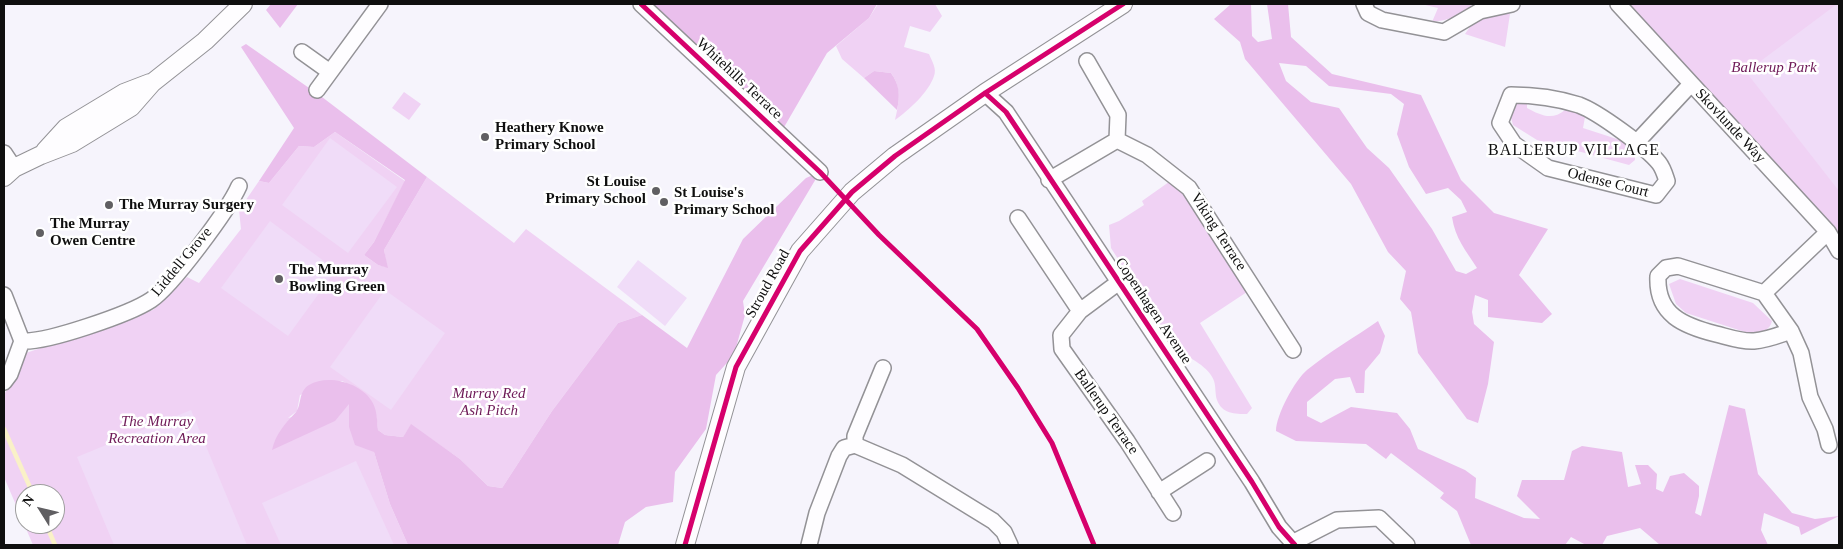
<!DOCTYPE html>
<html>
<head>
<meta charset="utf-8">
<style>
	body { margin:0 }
	#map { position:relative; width:1843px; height:549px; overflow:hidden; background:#f6f4fc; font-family:Georgia,serif }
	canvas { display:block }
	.frame { position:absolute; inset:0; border:5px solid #0f0f0f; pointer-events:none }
	.north { position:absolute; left:15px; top:484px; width:50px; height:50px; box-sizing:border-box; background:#fff; border:1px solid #9f9f9f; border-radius:50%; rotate:306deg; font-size:14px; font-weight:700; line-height:20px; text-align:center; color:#0f0f0f }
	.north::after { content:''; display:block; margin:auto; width:18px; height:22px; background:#605f62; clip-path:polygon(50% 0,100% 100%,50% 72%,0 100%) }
</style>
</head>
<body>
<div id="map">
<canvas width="1843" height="549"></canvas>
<div class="frame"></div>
<div class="north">N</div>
</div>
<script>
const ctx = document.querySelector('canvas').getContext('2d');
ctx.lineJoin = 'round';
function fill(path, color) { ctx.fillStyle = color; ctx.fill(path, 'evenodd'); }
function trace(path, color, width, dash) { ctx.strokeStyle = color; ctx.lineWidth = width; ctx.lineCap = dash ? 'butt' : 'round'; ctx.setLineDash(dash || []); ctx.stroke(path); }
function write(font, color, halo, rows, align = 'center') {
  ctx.font = font + ' Georgia,serif'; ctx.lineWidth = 5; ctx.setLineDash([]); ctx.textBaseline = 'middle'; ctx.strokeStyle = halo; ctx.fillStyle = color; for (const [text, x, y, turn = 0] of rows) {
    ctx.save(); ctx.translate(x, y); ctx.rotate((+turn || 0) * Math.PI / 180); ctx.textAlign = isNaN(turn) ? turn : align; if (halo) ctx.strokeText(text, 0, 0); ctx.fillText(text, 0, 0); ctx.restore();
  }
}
fill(new Path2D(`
	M878 4H935L942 16 930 32 910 26 904 47 929 54C932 61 937 69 934 76 929 92 908 111 895 120 899 104 902 87 891 73L874 71 864 78 842 59 836 46 869 18Z
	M1421 4H1472C1464 17 1447 20 1432 22L1438 8Z
	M1624 4H1839V239Z
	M1497 12 1510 14 1505 47 1465 34 1474 21Z
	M404 92 421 104 409 120 392 108Z
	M1527 97V108C1540 115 1552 121 1565 110H1574L1585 117 1583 128 1620 140 1635 150V160L1629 165 1537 140 1513 125 1509 110 1515 102Z
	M335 132 405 181 374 242 364 255 378 265 387 267 384 250 427 177 514 243 526 229 642 315 618 323 552 411 502 488 488 486 460 459 411 425 403 437 385 435 378 430C376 400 367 394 342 381L300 395 297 411 288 418 349 403V427L374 452 390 504 408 545H33L4 477V395L26 353 153 310 187 277 199 283 241 229 239 210 259 181 269 183 299 146 314 147ZM25 494H55V524H25Z
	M1176 177 1253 288 1200 323 1252 408 1247 414C1235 414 1222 414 1217 400 1215 395 1216 387 1214 381 1210 368 1189 356 1177 352L1111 248 1109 225 1119 221 1144 205 1142 201Z
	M1680 279 1753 303 1772 321C1769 334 1756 333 1745 332L1686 313 1676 304 1669 284Z`), '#f0d2f4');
fill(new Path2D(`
	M271 4H298L280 28 266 10Z
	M648 4H877L869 18 827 53 783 129Z
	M1231 4H1251L1252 36 1258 42 1272 39 1267 4H1288L1291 37 1332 74 1421 95 1461 180 1494 213 1548 229 1519 275 1552 314 1542 323 1488 317V300L1475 295 1472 312 1474 324 1494 342 1488 384 1478 423 1467 419 1418 353 1411 312 1400 299 1406 271 1388 252 1351 184 1245 59 1240 42 1214 19ZM1279 63 1306 66 1329 86 1391 94 1404 104 1397 134 1409 167 1426 194 1448 188 1461 200 1467 212 1452 217C1455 238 1466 251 1477 268L1466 274 1456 271 1432 229 1389 168 1367 148 1339 108 1311 102 1286 81Z
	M246 44 322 97 427 177 384 250 388 268 378 265 364 255 374 242 405 180 335 132 314 147 299 146 269 183 259 181 294 128 241 47Z
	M874 71 891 73C900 85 900 96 897 110L864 78Z
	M820 172 743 301 745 315 734 355 716 375 706 429 675 472 673 502 646 507 625 522 618 545H408L390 504 374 452 355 445 349 427V404L335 421 272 450C276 433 285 424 296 412 302 404 298 392 309 385 327 374 359 382 371 400 377 408 377 420 378 430L385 435 403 437 411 424 460 459 488 486 502 488 552 411 618 323 642 315 687 348 743 239 806 178Z
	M1378 321 1385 336 1380 353 1365 371 1364 393H1356L1350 377 1335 379 1307 402V416L1321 423 1351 407 1397 413 1410 429 1418 449 1465 470 1476 478 1475 498 1524 518 1540 519 1517 496 1522 480H1564L1572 451 1582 446 1622 452 1628 487 1641 484 1635 465H1648L1657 474 1656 489 1663 492 1670 476 1684 473 1699 486V496L1695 513 1701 516 1729 405 1745 409 1758 474 1792 513 1815 519 1839 516 1801 535 1799 527 1764 513 1761 530 1768 545H1660L1640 528 1607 536 1602 545H1586L1571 537 1565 545H1471L1457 511 1440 498 1444 493 1391 453 1386 459 1366 444 1296 441 1276 431C1276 415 1295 380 1307 370 1329 352 1355 337 1378 321Z`), '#eabfec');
fill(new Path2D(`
	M1837 4H1839V191L1746 72Z
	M330 138 397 187 348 253 282 205Z
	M270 221 336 270 288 336 221 288Z
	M638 260 687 298 665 326 617 287Z
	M385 290 445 333 391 410 330 367Z
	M191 410 247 545H114L77 457Z
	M356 461 394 545H281L262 503Z`), '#f0dcf8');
trace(new Path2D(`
	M4 429 33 494
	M46 524 55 545`), '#faf1c8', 4.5);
const minor = new Path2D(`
	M641 4 820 172
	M1364 4 1368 13 1382 20 1444 32 1480 11 1512 4
	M1618 4 1828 232 1839 251
	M302 52 330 72
	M317 90 380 4
	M985 93 1006 112 1252 482 1279 527 1295 545
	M1511 95C1533 95 1557 98 1579 105 1598 112 1646 147 1659 163 1663 168 1665 175 1667 181L1656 195 1548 168 1514 144 1500 123Z
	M1117 140 1147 155 1189 188 1293 350
	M1636 143 1691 84
	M4 153 14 168
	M1049 180 1117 140 1118 115 1087 61
	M1018 218 1080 311 1119 282
	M1764 293 1828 232
	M4 295 22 341
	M1080 311 1061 335 1062 349 1127 441 1173 513
	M1791 331C1779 335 1767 340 1754 341 1742 342 1728 337 1716 334 1684 326 1656 315 1658 276L1666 268 1678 266 1764 293 1791 331 1801 353 1810 397 1825 429 1829 445
	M22 341C46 343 130 314 151 300 172 286 229 209 239 186
	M4 382 10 374 22 341
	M855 445V436L883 368
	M1159 492 1207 461
	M1294 542 1337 520 1379 518 1407 545
	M809 545 817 513 839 456 844 448 855 445 902 465 993 521 1004 532 1010 545`);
const tertiary = new Path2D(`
	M45 151 66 128 124 93 150 83
	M4 177 14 168 41 155 72 143 131 107 152 83 205 41 243 4
	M685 545 736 367 800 251 852 192 895 156 985 93 1123 4`);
trace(minor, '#939296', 18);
trace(tertiary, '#939296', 20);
trace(minor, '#fefdff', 15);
trace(tertiary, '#fefdff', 18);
trace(new Path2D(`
	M641 4 820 172 879 235 977 329 1018 388 1052 443 1094 545
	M985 93 1006 112 1252 482 1279 527 1295 545
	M685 545 736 367 800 251 852 192 895 156 985 93 1123 4`), '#d6006c', 5);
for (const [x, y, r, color] of [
	[485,137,5,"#605f62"],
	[656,191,5,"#605f62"],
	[664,202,5,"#605f62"],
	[109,205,5,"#605f62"],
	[40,233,5,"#605f62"],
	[279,279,5,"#605f62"]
]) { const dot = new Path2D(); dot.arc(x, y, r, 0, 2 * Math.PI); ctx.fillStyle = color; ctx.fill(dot); trace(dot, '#fff', 2); }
write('italic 15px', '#6e1957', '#fff', [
	["Ballerup Park",1774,68],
	["Murray Red",489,394],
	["Ash Pitch",489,411],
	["The Murray",157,422],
	["Recreation Area",157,439]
]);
write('15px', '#0f0f0f', '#fff', [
	["Whitehills Terrace",739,79,43],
	["Skovlunde Way",1730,126,47],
	["Odense Court",1608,183,14],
	["Viking Terrace",1218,232,57],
	["Liddell Grove",182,262,-50],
	["Stroud Road",768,284,-61],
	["Copenhagen Avenue",1153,311,56],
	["Ballerup Terrace",1106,412,55]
]);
write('bold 15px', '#0f0f0f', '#fff', [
	["Heathery Knowe",495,128],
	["Primary School",495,145],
	["St Louise",646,182,"right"],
	["Primary School",646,199,"right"],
	["St Louise's",674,193],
	["Primary School",674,210],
	["The Murray Surgery",119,205],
	["The Murray",50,224],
	["Owen Centre",50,241],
	["The Murray",289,270],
	["Bowling Green",289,287]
], 'left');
ctx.letterSpacing = '1px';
write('16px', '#0f0f0f', '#fff', [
	["BALLERUP VILLAGE",1574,151]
]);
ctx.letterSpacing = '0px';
</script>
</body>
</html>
